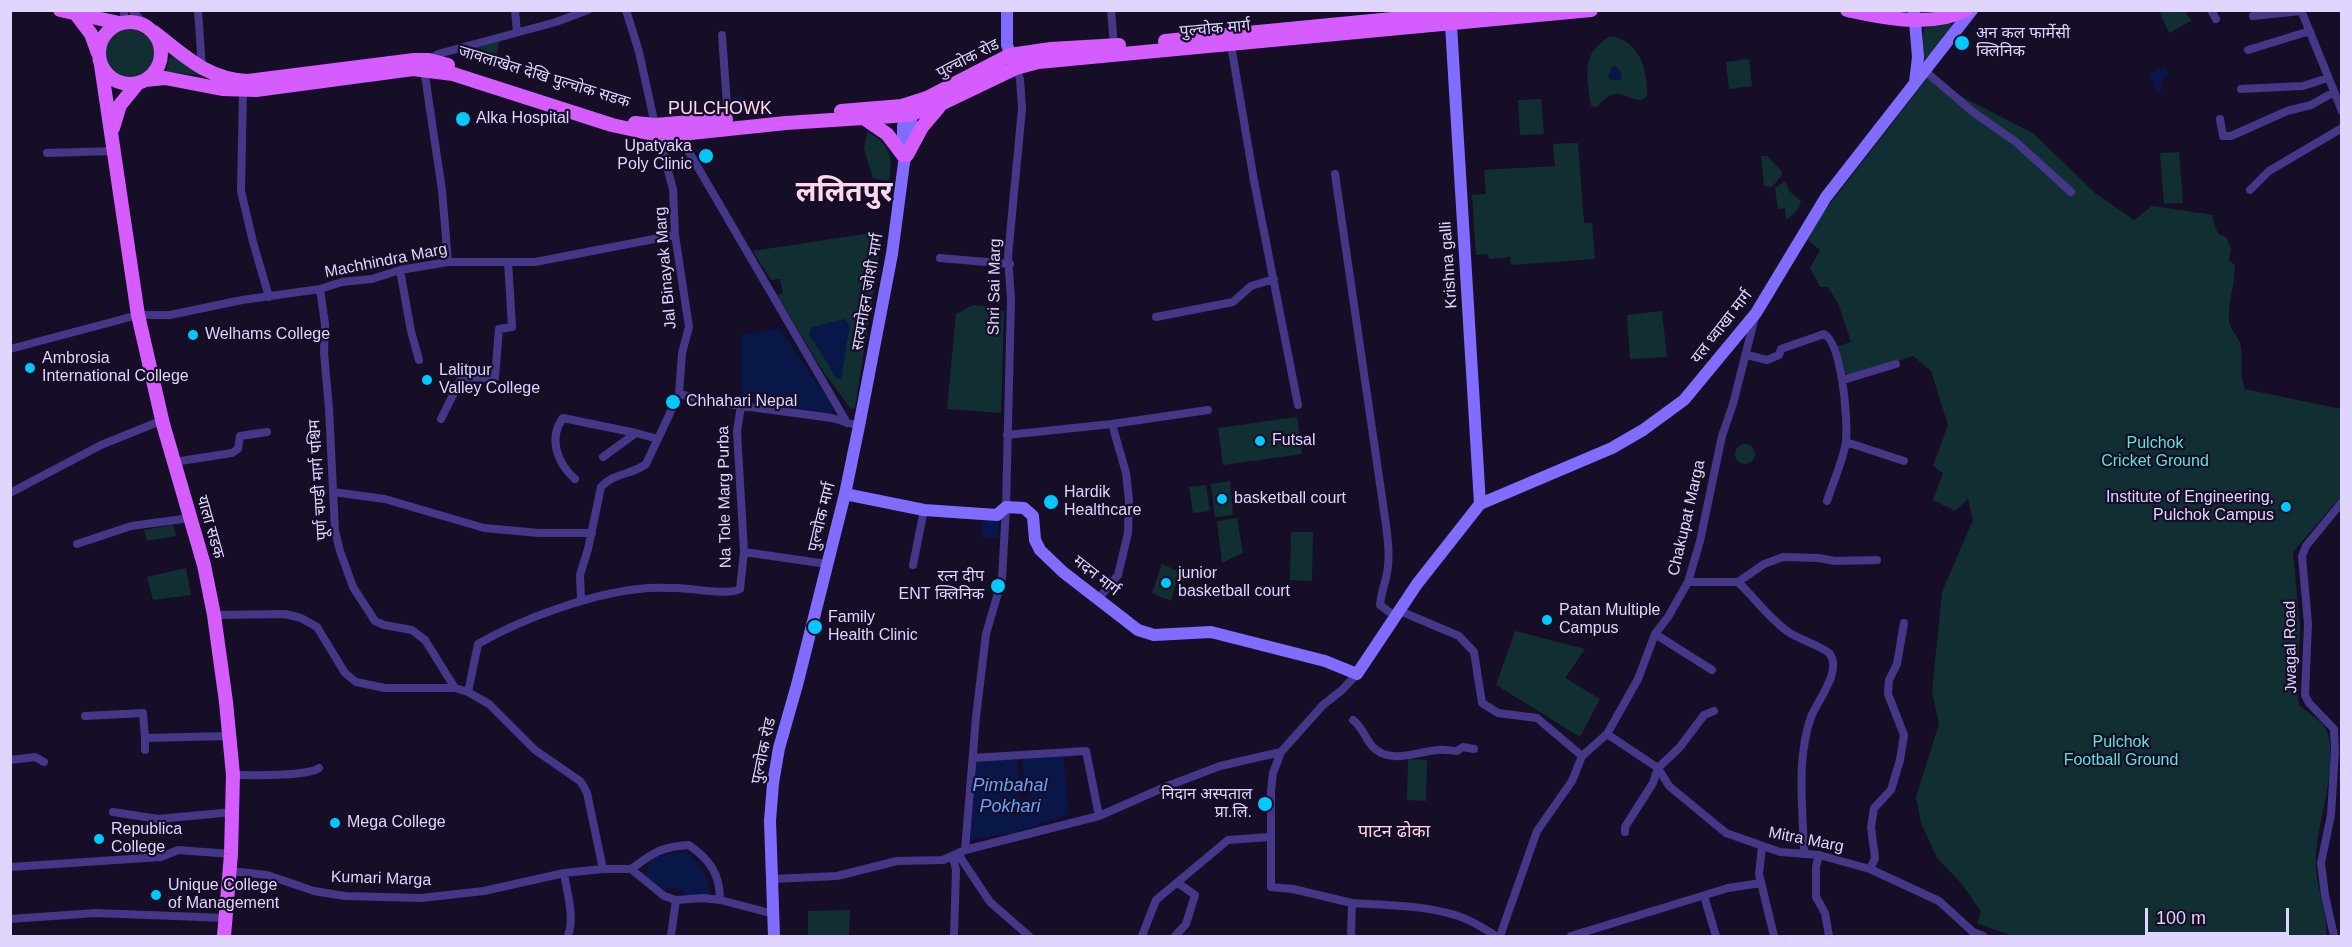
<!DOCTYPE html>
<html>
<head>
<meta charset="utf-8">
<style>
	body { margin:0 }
	#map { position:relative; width:2352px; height:947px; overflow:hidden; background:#160e27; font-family:Helvetica,sans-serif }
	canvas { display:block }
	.frame { position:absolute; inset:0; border:12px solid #dfd5ff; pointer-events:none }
	.scale { position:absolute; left:2145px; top:908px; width:144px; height:27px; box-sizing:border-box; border:3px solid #dfd5ff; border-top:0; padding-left:8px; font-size:18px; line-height:21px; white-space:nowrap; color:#dfd5ff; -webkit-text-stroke:4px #160e27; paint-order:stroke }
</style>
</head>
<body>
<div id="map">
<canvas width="2352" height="947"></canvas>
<div class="frame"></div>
<div class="scale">100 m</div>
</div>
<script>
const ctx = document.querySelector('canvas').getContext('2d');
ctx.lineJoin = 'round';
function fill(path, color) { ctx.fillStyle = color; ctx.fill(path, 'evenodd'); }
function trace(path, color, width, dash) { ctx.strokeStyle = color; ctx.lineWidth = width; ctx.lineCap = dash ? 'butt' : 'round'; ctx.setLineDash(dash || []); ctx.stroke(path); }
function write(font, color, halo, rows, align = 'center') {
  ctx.font = font + ' Helvetica,"Noto Sans Devanagari",sans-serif'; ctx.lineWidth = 4.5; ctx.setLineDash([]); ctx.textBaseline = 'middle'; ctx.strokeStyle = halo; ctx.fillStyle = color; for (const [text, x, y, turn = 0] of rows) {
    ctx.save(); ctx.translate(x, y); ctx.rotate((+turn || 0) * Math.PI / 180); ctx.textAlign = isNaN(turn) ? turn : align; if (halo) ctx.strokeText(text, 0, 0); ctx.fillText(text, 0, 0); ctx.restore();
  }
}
fill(new Path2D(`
	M2165 11H2185L2191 21 2169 33 2160 13Z
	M1948 21 1954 28 1920 65 1924 28Z
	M104 52a26 26 0 1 1 52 0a26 26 0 1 1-52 0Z
	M1610 36C1639 40 1648 69 1647 96L1642 100C1620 99 1617 83 1597 107L1591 106C1587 75 1580 54 1610 36Z
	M500 41 495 61 462 52Z
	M172 56 200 73V75L166 72 169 58Z
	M1749 59 1752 86 1729 89 1726 62Z
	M1929 76 1968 100 2033 133 2095 193 2134 220 2152 206 2214 215 2212 218 2218 234 2226 237 2231 249 2229 260 2235 265C2235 285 2228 301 2229 321 2230 331 2240 337 2241 347 2243 362 2239 375 2245 389L2341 409V496L2293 552 2300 628 2297 692 2299 705C2308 714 2324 720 2328 734 2338 775 2314 826 2316 868 2317 888 2329 920 2326 936H2013L1977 923 1981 912 1962 884 1937 858 1921 823 1916 797 1939 724 1932 692 1942 592 1973 520 1968 499 1955 511 1933 500 1943 473 1933 466 1948 425 1931 371 1913 356 1847 378 1838 346 1851 342 1838 303 1828 287H1820L1810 268 1820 250 1804 237Z
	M1541 99 1544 134 1520 135 1518 100Z
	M867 132C889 142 894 158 889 181L873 178 864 149Z
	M1578 143 1584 223H1592L1595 259 1511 265 1510 257 1489 259 1488 254 1476 255 1472 195 1486 194 1484 170 1555 166 1553 144Z
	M2179 152 2183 203 2164 204 2160 153Z
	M1761 156H1767L1782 171V175L1772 187 1764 186Z
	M1785 181 1789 191 1801 201 1798 210 1786 220 1785 208 1778 209 1775 188Z
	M877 232 882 235 855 408 851 409 824 373 777 295 783 293 780 279 771 280 753 251Z
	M973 305 993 307 1004 312 1001 413 947 409 956 314Z
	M1662 311 1667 357 1630 359 1627 315Z
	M1297 417 1302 454 1223 465 1218 428Z
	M1735 454a10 10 0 1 1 20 0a10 10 0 1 1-20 0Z
	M1230 481 1233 515 1215 517 1211 484Z
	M1206 485 1210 511 1193 513 1189 487Z
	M1237 518 1243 553 1222 563 1217 521Z
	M173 525 176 536 147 541 144 530Z
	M1291 532H1313L1312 581 1290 580Z
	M1162 564 1180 572 1171 601 1152 593Z
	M186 568 191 595 153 600 147 577Z
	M1515 631 1585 649 1565 678 1600 699 1580 737 1496 685Z
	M1408 759 1427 760 1426 801 1407 800Z
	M850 910 849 936H808V911Z`), '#112f32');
fill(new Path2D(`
	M1613 66 1617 67 1622 74 1621 80H1610L1608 75Z
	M2164 66 2169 75 2162 81 2161 92 2158 94 2149 75Z
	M742 94 747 110 733 112V96Z
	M845 319 850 325 841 379H837L809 334 812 327Z
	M779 328 834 407 832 418 741 406V335Z
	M982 519 1000 521 998 538 981 537Z
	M1063 753 1069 814 1018 832 968 840 975 761Z
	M687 851C701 865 711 878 709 898H686L682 890 668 887 663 893 643 879 654 856Z`), '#081747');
fill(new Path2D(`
	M1017 758H1022L1024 782H1028L1029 794H1027V799L1020 800V795H1016V783H1019Z`), '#160e27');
trace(new Path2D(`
	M132 10 145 25
	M198 10 202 68
	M515 10 517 32
	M626 10 639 52 655 125
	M1111 10 1114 46
	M2211 10 2216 19
	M2301 10 2342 111
	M2253 16 2301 11
	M124 22V10
	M722 35 728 119
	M1231 45 1254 181 1298 405
	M2248 50 2310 31
	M1925 71 1973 112 2016 142 2071 192
	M2241 89 2303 86 2328 78
	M243 90 241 191 253 242 269 297
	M2220 119 2223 136H2231L2287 111 2311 105 2334 92
	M679 135 847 423
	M662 136 664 156 673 189 675 235 689 327 682 353 679 394 713 402 832 418 859 426
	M47 153 114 151
	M1335 174 1386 525C1388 541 1390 557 1387 573 1385 584 1381 593 1380 605L1396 617
	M2250 190 2269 171 2342 128
	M940 258 1010 264
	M448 262 442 190 424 69 429 60 438 54 556 22 588 10
	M400 270 411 331 419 360
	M320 289 325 324 324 352 329 409 335 531 340 551 353 587 375 621 384 625 412 630 425 640 455 688
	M1156 317 1233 302 1251 286 1274 279
	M10 349 138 315H170L242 300 320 289 342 282 372 279 400 270 448 262H535L675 235
	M1747 355 1767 360 1779 355 1781 349 1824 334C1842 343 1848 420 1846 440 1845 456 1832 485 1827 501
	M1843 380 1896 364
	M441 419 462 377 495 378 499 329 512 327 508 262
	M1007 435 1112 424 1208 410
	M1846 442 1904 461
	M603 457 636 433 658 439
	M174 462 232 453 238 449 240 436 267 432
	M575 479C557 463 548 438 563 418L636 433
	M333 492 385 499 484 528 539 533H592
	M10 493 101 445 163 420
	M77 544 131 526 190 518
	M744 552 827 564
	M913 565 924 510
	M1688 582H1738L1764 564 1783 557 1818 558 1835 561 1877 560
	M1738 582C1755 598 1770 620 1790 633 1799 639 1825 648 1830 654 1842 672 1817 701 1811 717 1796 759 1803 810 1804 854
	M1099 598 1118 575 1128 533 1129 500 1126 473 1112 424
	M581 600 580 575 588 549 601 487C613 473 632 475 646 464L679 394
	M1400 611 1459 636 1474 652 1482 703 1498 713 1537 718 1582 756
	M214 615 285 614 301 618 317 627 345 673 356 682 385 688H455L468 692 489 704 535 750 580 781 584 787 587 793 603 869H631L664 896 676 900 703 898 720 900 774 914
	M1655 634 1712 670
	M468 692 478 644C521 619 590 594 639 589 651 587 664 588 676 588 691 588 729 596 740 589L744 552 737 431 741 406
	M85 716 143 713 145 738 229 736
	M1353 720C1364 728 1366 742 1375 749 1393 764 1419 751 1439 750 1445 749 1451 751 1457 751L1463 747 1474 749
	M1607 734 1658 768 1669 786 1726 833 1780 852 1819 855 1870 869 1939 901 1973 932 1983 936
	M145 738V750
	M973 758 1086 751 1099 816
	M10 760 35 757 44 762
	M233 775C250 775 307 777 319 768
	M113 812 158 819 233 812
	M1625 832V827L1653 783 1658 768 1680 747 1704 715 1714 711
	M1762 847 1759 874 1774 936
	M965 850 976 717 986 634 1002 579 1006 507 1011 300 1008 256 1022 109 1020 79 1016 68
	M958 854 990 902 1029 936
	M1819 855 1816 867V897L1825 913 1829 936
	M953 857 956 870 954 936
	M10 867 161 857 178 850 231 854
	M631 869C654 853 659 847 689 845 710 860 720 874 720 900
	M1870 869 1875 858 1871 827 1874 808 1891 790 1900 760 1904 735 1888 694 1889 680 1897 664 1904 623
	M230 871 267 875 314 891 345 896 421 898 484 891 564 873 603 869
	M564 873C567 893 575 917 568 936
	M772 879 837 876 897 861 943 860 965 850 1099 816 1165 787 1220 766 1281 752
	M1704 896 1716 936
	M1352 903C1386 905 1422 905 1455 915 1470 919 1483 928 1496 936
	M10 919 96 913 226 918
	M671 936 676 900
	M1142 936 1156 900 1228 840 1270 837
	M1175 936 1186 924 1195 895 1178 883
	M1351 936 1352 903 1293 889 1271 887V791L1273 773 1281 752 1323 705 1342 690 1357 674
	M1500 936 1537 831 1572 781 1582 756 1607 734 1638 679 1655 634 1668 617 1688 582 1700 541 1722 436 1733 404 1755 317
	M1571 936 1728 888 1761 883
	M2334 936 2325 895 2321 863 2331 815 2335 751 2334 729 2309 703 2305 695 2308 624 2302 556 2306 546 2342 502`), '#443788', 8);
trace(new Path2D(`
	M1007 10V45L1014 64
	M1914 10 1918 57 1915 83
	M1451 25 1480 504
	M903 153V126L911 112
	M845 494 924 510 997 515 1006 507 1024 508 1033 516 1035 540 1040 550 1063 572 1138 630 1154 635 1211 632 1325 661 1357 674 1417 584 1480 504
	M1480 504 1612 448 1643 430 1684 400 1756 313 1826 197 1972 10
	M774 936 770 821 773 783 779 748 797 685 845 494 859 426 892 254 904 163 912 132 911 119 905 109`), '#816cff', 12);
trace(new Path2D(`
	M60 10 119 23
	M1847 10C1885 18 1929 28 1967 10
	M76 14 91 34 98 53
	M99 53a31 31 0 1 1 62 0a31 31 0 1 1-62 0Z
	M154 32C185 56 207 79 248 81L414 60H429L448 65
	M1165 41 1485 10
	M101 65 138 315 163 424 204 565 214 615 226 702 233 775 231 854 224 936
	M145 80 165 78 222 89 256 90 413 69 453 74 612 125 662 136 786 123 909 115 943 103 1016 68 1038 62 1591 10
	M841 111 902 106 927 98 1010 55 1051 49 1119 45
	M865 119 887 134 903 155
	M635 123 655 125 726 119
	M113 128 120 105 138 83
	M907 155 922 127 939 107`), '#d55cff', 14);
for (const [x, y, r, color] of [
	[1962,43,8,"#01c8ff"],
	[463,119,8,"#01c8ff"],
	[706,156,8,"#01c8ff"],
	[193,335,6,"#01c8ff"],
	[30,368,6,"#01c8ff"],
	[427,380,6,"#01c8ff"],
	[673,402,8,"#01c8ff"],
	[1260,441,6,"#01c8ff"],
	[1222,499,6,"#01c8ff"],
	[1051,502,8,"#01c8ff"],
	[2286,507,6,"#01c8ff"],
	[1166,583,6,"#01c8ff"],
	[998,586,8,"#01c8ff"],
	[1547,620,6,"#01c8ff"],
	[815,627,8,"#01c8ff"],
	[1265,804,8,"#01c8ff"],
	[335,823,6,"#01c8ff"],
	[99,839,6,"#01c8ff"],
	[156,895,6,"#01c8ff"]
]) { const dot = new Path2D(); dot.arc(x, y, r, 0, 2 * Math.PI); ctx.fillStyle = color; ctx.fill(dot); trace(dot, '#160e27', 2); }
write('16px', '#dfd5ff', '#160e27', [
	["पुल्चोक मार्ग",1215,29,-5],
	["पुल्चोक रोड",968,59,-27],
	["जावलाखेल देखि पुल्चोक सडक",544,77,17],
	["Machhindra Marg",386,261,-11],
	["Krishna galli",1449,265,-94],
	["Jal Binayak Marg",666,268,-95],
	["Shri Sai Marg",995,287,-89],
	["सत्यमोहन जोशी मार्ग",868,292,-80],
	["यल ध्वाखा मार्ग",1722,327,-52],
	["पूर्ण चण्डी मार्ग पश्चिम",319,480,-94],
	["Na Tole Marg Purba",725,497,-91],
	["पुल्चोक मार्ग",822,517,-76],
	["Chakupat Marga",1687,518,-77],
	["याला सडक",210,527,74],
	["मदन मार्ग",1096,576,38],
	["Jwagal Road",2291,647,-91],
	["पुल्चोक रोड",764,751,-78],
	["Mitra Marg",1806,840,11],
	["Kumari Marga",381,879,2]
]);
write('16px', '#dfd5ff', '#160e27', [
	["अन कल फार्मेसी",1976,34],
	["क्लिनिक",1976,52],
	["Alka Hospital",476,119],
	["Upatyaka",692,147,"right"],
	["Poly Clinic",692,165,"right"],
	["Welhams College",205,335],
	["Ambrosia",42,359],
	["International College",42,377],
	["Lalitpur",439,371],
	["Valley College",439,389],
	["Chhahari Nepal",686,402],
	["Futsal",1272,441],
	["Hardik",1064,493],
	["Healthcare",1064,511],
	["Institute of Engineering,",2274,498,"right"],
	["Pulchok Campus",2274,516,"right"],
	["basketball court",1234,499],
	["junior",1178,574],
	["basketball court",1178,592],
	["रत्न दीप",984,577,"right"],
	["ENT क्लिनिक",984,595,"right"],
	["Patan Multiple",1559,611],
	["Campus",1559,629],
	["Family",828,618],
	["Health Clinic",828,636],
	["निदान अस्पताल",1252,795,"right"],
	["प्रा.लि.",1252,813,"right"],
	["Mega College",347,823],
	["Republica",111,830],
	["College",111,848],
	["Unique College",168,886],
	["of Management",168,904]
], 'left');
write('16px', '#5be5d3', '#160e27', [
	["Pulchok",2155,444],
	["Cricket Ground",2155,462],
	["Pulchok",2121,743],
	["Football Ground",2121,761]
]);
write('18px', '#ffd7ec', '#160e27', [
	["PULCHOWK",720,109],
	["पाटन ढोका",1394,832]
]);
write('italic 18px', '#63a4ff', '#160e27', [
	["Pimbahal",1010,786],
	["Pokhari",1010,807]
]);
write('bold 28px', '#ffd7ec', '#160e27', [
	["ललितपुर",844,193]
]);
</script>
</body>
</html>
